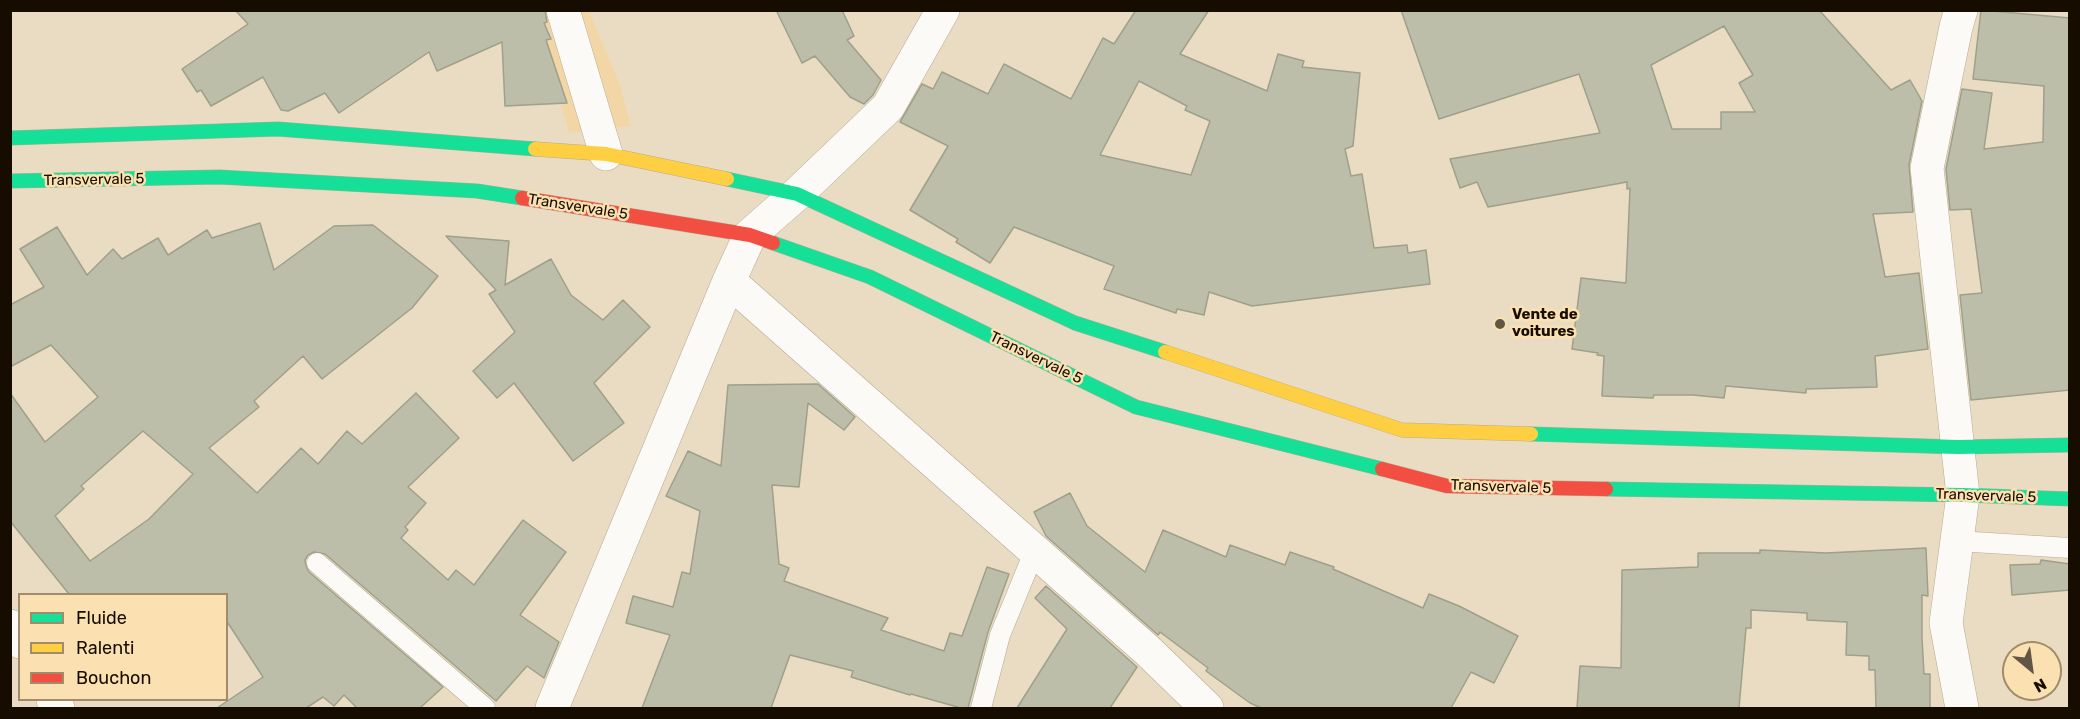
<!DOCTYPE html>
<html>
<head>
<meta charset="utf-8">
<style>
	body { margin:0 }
	#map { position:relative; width:2080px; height:719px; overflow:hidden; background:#eadcc2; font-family:Rubik,sans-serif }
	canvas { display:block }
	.frame { position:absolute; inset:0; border:12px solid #170c00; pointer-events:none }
	.legend { position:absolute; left:18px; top:593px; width:210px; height:108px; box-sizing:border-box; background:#fbe1b1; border:2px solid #a08c6a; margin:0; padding:8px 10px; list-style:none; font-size:18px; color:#170c00 }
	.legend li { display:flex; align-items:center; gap:12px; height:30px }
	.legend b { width:30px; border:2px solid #a08c6a }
	.north { position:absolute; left:2002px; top:641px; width:60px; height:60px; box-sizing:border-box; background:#fbe1b1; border:2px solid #a08c6a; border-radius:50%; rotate:151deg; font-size:16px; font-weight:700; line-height:24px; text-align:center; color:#170c00 }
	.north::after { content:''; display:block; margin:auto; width:21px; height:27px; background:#615544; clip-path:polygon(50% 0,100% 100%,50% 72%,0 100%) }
</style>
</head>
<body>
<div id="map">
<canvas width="2080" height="719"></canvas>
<div class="frame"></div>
<ul class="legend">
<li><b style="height:8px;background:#16e098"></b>Fluide</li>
<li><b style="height:8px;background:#ffcf43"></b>Ralenti</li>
<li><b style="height:8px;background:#f24e42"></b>Bouchon</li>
</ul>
<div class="north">N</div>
</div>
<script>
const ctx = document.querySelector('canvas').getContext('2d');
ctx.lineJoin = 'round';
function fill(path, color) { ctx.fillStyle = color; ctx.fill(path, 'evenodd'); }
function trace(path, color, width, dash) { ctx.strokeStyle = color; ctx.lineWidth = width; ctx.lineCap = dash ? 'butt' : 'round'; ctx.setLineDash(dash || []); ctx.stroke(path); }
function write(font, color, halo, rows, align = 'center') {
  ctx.font = font + ' Rubik,sans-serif'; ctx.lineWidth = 5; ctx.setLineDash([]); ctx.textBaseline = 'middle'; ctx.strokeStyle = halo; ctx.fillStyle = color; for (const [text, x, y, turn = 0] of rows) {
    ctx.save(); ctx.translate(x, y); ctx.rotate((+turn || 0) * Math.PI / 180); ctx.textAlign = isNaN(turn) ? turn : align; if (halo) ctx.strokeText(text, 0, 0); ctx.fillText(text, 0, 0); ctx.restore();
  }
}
fill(new Path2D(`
	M535 11H589L620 85 631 126 569 133Z`), '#f2d6a6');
const building = new Path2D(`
	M235 10H545L547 22 544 23 551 39 546 40 567 103 505 106 502 42 437 71 429 52 339 113 325 93 288 111 281 110 263 77 211 106 201 90 197 92 182 69 248 24Z
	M776 10H842L854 36 847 40 881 80 873 95 864 104 850 97 815 56 802 63Z
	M1136 10H1209L1180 54 1267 91 1278 54 1304 61 1302 67 1360 73 1353 146 1345 149 1351 176 1362 174 1374 248 1407 245 1408 253 1426 250 1430 284 1252 306 1209 292 1204 315 1177 309 1176 313 1104 289 1114 266 1014 227 990 263 956 242 958 239 910 210 948 146 900 122 922 84 933 89 942 72 988 94 1004 64 1071 99 1103 38 1114 44ZM1139 81 1187 106 1185 110 1210 121 1191 175 1100 155Z
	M1401 10H1819L1891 90 1910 80 1922 101 1909 165 1913 212 1873 214 1885 277 1919 273 1928 349 1875 356 1877 387 1806 389V393L1726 386 1724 398 1693 395H1654L1653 398 1602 396 1604 356 1597 355 1598 353 1572 349 1581 278 1626 283 1630 188 1627 189V182L1488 207 1477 182 1460 188 1450 159 1600 133 1579 74 1439 119ZM1724 26 1753 75 1739 83 1755 112H1721V129H1672L1651 65Z
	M1981 10 2070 18V390L1971 400 1960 295 1982 293 1971 209 1950 210 1946 169 1962 89 1992 93 1984 149 2043 142 2044 86 1973 79Z
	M260 223 274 270 334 226 373 225 438 276 412 308 322 379 303 356 254 401 259 407 209 448 257 493 301 448 318 464 347 431 362 444 416 393 459 438 408 487 426 503 405 527 408 530 401 538 448 580 456 570 474 585 523 520 566 552 520 615 559 642 544 678 527 666 496 701 325 554 314 552 308 555 305 560 306 566 309 572 443 687 420 708H357L344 695 334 706 323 697 306 708H217L263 677 226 620V594H69L10 521V393L45 442 98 397 51 345 10 367V305L44 287 20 249 57 227 87 275 113 249 122 259 158 238 168 255 207 230 212 238ZM143 431 193 474 149 519 90 561 55 516 84 489 81 486Z
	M446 236 509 241 505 285 551 259 571 295 603 320 623 300 650 327 594 383 624 423 573 461 514 383 497 398 473 371 515 332 489 294 496 290Z
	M818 384 855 417 844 430 808 403 799 487 772 485 779 564 789 568 784 581 888 618 881 630 944 651 950 633 962 636 987 567 1009 574 988 632 968 708H961L911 694 910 695 851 677 853 671 790 655 771 708H642L670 635 626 623 633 596 673 607 682 572 690 574 700 511 666 496 688 451 721 466 728 385Z
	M1070 493 1087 526 1145 572 1163 530 1226 557 1230 545 1285 565 1290 552 1334 567 1333 569 1423 608 1429 594 1459 606 1518 636 1494 683 1471 672 1451 708H1261L1250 703 1206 671 1208 668 1160 632 1158 635 1046 536 1034 512Z
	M1926 548 1928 596 1922 595V638L1924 674H1930V708H1876L1875 670H1869V656L1846 655 1847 622 1807 620V613L1751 610V628H1746L1739 708H1577L1580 666 1621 668 1622 570 1698 567V553H1760V550L1826 553Z
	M2041 560 2070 564V590L2012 595 2010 565 2040 564Z
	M1046 586 1137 667 1110 708H1017L1067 629 1035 598Z`);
fill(building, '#bcbea9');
trace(building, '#9ea08a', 1.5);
const lane = new Path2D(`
	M1957 541 2070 548
	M317 563 485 708
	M981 708 1000 635 1035 550`);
const street = new Path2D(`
	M563 10 606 154
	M1961 10 1956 27 1927 168 1963 495 1946 623 1962 708
	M729 281 1147 650 1207 708
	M10 626 20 642
	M53 700 58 708
	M552 708 729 281 750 235 797 194 888 107 943 10`);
const fast = new Path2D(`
	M10 138 278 129 535 149
	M727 179 797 194 1075 323 1165 352
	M10 181 219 177 477 191 522 198
	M773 243 870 277 1136 407 1382 469
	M1531 434 1958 447 2070 445
	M1606 489 1963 495 2070 499`);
const slow = new Path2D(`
	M535 149 606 154 727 179
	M1165 352 1402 430 1531 434`);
const jam = new Path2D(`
	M522 198 750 235 773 243
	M1382 469 1447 486 1606 489`);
trace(lane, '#b6aa93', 21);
trace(street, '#b6aa93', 34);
trace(fast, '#b6aa93', 15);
trace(slow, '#b6aa93', 15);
trace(jam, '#b6aa93', 15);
trace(lane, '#fcfaf6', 20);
trace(street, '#fcfaf6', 33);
trace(fast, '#16e098', 14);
trace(slow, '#ffcf43', 14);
trace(jam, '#f24e42', 14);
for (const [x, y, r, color] of [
	[1500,324,6,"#615544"]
]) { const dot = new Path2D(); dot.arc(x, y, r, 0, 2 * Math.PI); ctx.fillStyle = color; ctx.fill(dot); trace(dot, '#fbe1b1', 2); }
write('15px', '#170c00', '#fbe1b1', [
	["Transvervale 5",94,180,-1],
	["Transvervale 5",578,207,9],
	["Transvervale 5",1036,358,26],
	["Transvervale 5",1501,487,2],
	["Transvervale 5",1986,496,2]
]);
write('bold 15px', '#170c00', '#fbe1b1', [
	["Vente de",1512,315],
	["voitures",1512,332]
], 'left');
</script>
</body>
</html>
